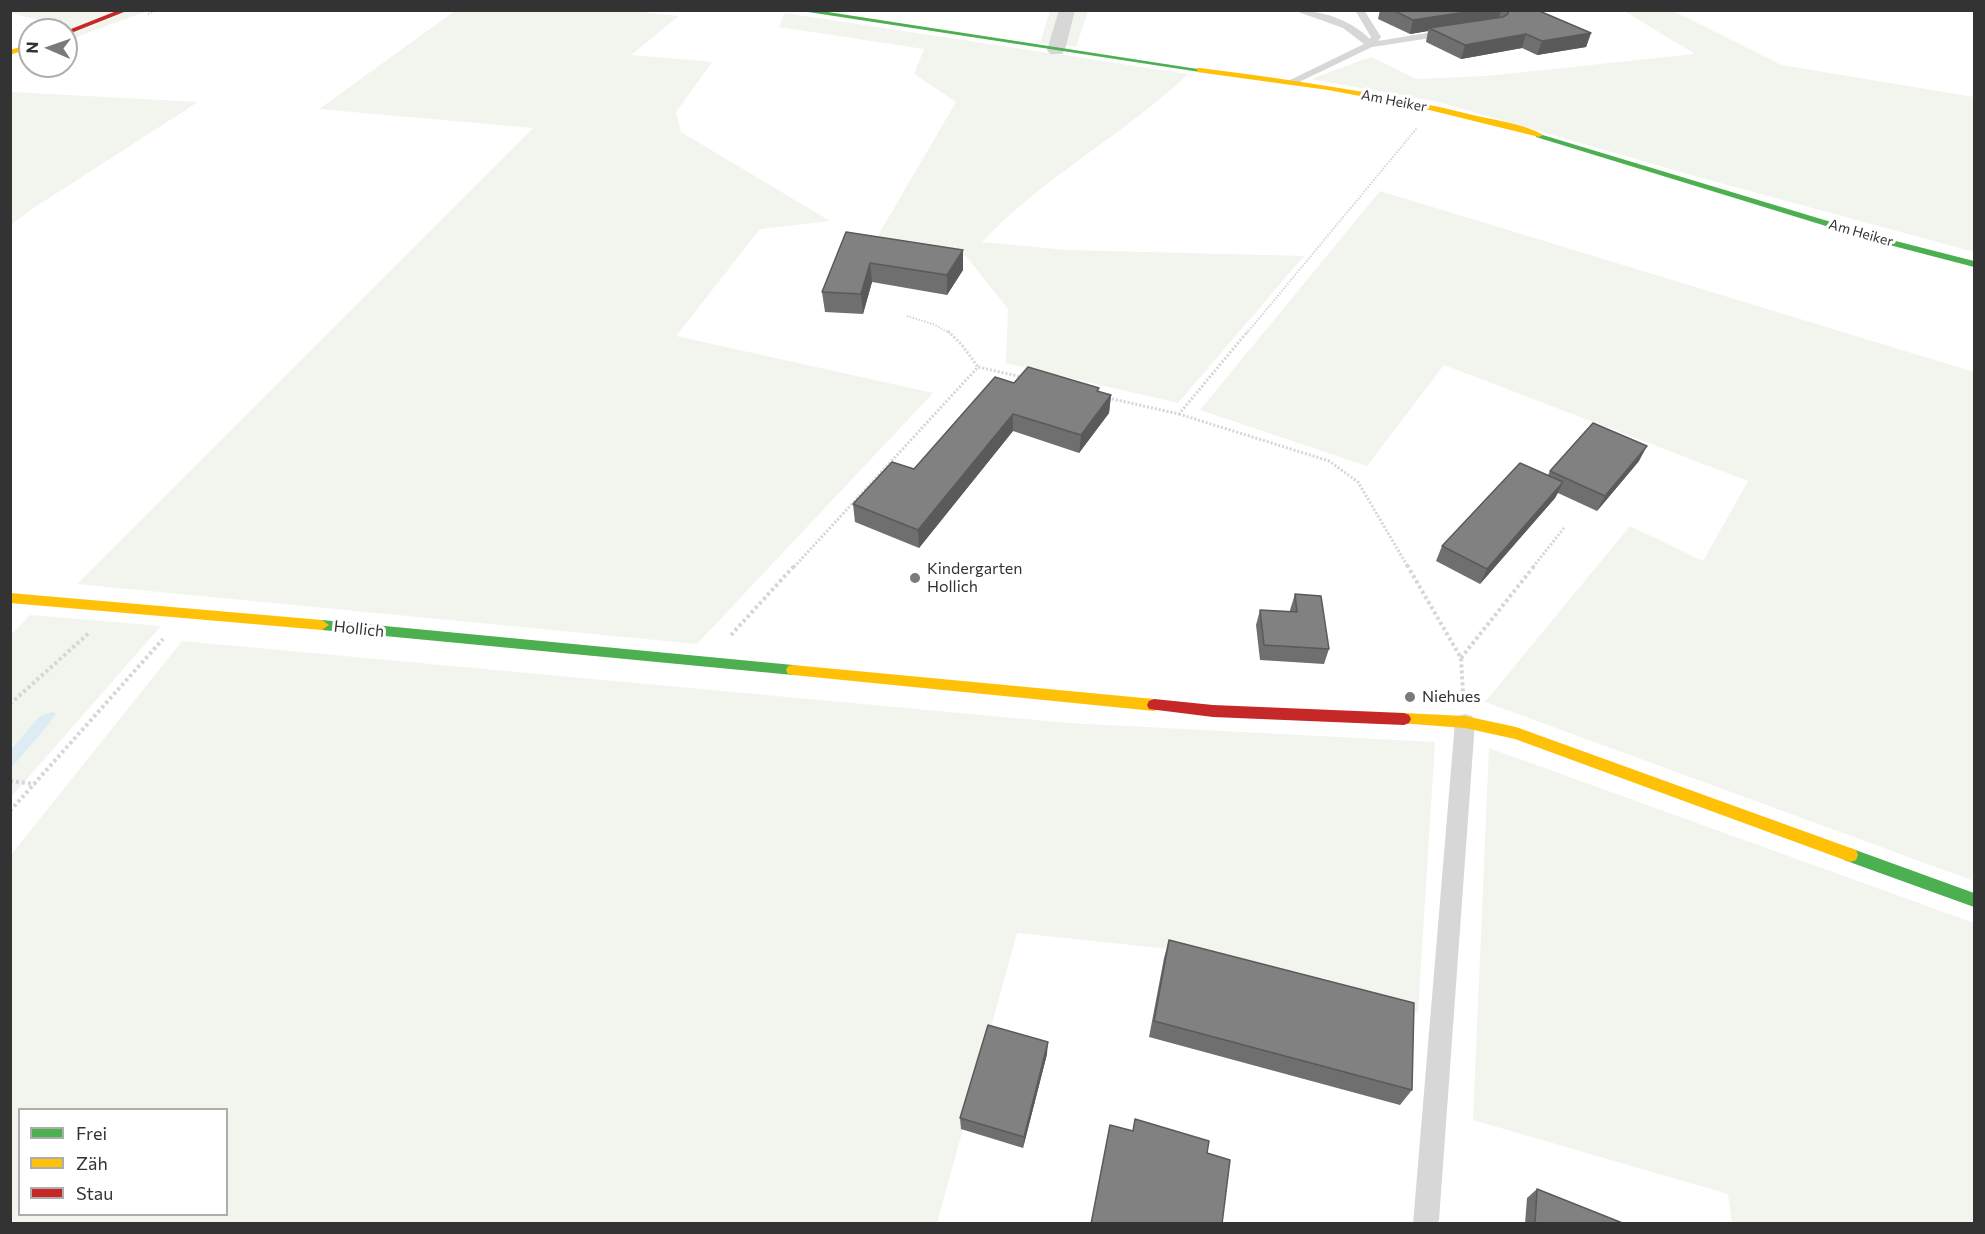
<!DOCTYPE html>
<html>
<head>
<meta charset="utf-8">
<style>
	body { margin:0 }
	#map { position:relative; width:1985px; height:1234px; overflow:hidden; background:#fff; font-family:Commissioner,sans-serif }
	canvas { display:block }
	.frame { position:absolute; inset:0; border:12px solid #333; pointer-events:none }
	.legend { position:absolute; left:18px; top:1108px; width:210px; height:108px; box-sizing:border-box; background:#fff; border:2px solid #adadad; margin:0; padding:8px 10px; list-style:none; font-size:18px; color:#333 }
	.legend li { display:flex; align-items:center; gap:12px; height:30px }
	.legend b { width:30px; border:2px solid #adadad }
	.north { position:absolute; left:18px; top:18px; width:60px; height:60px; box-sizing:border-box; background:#fff; border:2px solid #adadad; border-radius:50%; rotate:272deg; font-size:16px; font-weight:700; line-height:24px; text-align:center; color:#333 }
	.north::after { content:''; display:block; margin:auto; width:21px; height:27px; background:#7a7a7a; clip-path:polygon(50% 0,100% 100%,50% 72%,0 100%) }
</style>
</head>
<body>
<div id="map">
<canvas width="1985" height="1234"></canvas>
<div class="frame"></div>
<ul class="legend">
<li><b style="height:8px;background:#4caf50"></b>Frei</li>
<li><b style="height:8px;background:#ffc107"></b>Zäh</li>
<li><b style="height:8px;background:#c62828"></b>Stau</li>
</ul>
<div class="north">N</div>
</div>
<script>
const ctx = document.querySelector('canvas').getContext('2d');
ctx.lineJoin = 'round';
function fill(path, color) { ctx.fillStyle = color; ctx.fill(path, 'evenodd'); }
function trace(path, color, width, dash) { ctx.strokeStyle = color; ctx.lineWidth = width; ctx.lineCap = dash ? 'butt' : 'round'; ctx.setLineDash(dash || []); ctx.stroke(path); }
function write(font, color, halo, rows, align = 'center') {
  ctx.font = font + ' Commissioner,sans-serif'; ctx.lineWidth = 6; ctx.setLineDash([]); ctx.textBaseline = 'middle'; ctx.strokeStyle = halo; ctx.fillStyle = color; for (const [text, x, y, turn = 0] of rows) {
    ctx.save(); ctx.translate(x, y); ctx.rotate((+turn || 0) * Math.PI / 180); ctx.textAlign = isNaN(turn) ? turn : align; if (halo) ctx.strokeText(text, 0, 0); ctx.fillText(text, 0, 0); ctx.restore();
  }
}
fill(new Path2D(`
	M10 11H147L66 41V30H52L62 26 11 13Z
	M632 11 679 16 631 55 712 62 676 112 681 132 830 221 760 229 676 336 933 393 697 644 77 584 533 128 319 109 455 11Z
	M1050 11H1088L1076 47 1040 43Z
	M1624 11H1673L1781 65 1974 97V252L1691 175 1439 102 1311 79 1371 57 1417 79 1487 76 1695 54Z
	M785 13 1188 74C1124 135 1043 177 982 242L1067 250 1304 256 1178 403 1006 363 1008 309 966 256 873 244 956 102 914 74 924 49 779 27Z
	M11 92 198 102 29 211 11 225Z
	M1380 191 1974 372V881L1485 702 1630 526 1703 561 1748 481 1444 365 1367 466 1200 410Z
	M30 615 161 626 11 797V635Z
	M182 641 1068 723 1435 742 1418 1013 1170 949 1017 933 937 1223H11L10 856ZM20 1110H226V1214H20Z
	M1489 748 1974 923V1223H1732L1728 1194 1473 1120Z`), '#f1f5ed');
fill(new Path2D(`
	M51 712 56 713 48 725 11 768V750L39 717Z`), '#ddebf3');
trace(new Path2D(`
	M148 14 157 10
	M907 316 933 324 950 333
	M1247 333 1417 128`), '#d6d6d6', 2, [1.5, 1.5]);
trace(new Path2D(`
	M948 331 962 345 978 367
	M1108 398 1179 414 1248 331
	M1179 414 1329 461 1358 482 1408 567
	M794 567 978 367 1022 377
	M1533 567 1564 528`), '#d6d6d6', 3, [2, 2]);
trace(new Path2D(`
	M1407 565 1461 658 1463 692
	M731 635 795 565
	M1461 658 1535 565
	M10 704 89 633
	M10 781 35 784
	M10 811 163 639`), '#d6d6d6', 4, [3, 3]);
fill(new Path2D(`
	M1293 10C1320 10 1350 19 1370 39L1371 37 1355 10H1364L1381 37 1378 41 1451 29 1456 32 1451 35 1372 47 1293 85 1290 84V80L1364 44 1343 28Z
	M1465 714 1472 716 1475 722 1439 1220 1437 1224H1413L1455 722 1458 716Z`), '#d7d7d7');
fill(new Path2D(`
	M1059 10H1075L1065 50 1062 54H1050L1047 50Z`), '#d7d7d7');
fill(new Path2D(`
	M795 10H815L1204 70 1200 72Z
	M1536 133 1884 238 1974 261V267L1878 242 1536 137Z
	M322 620 793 665 798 666 800 670 798 674 793 675 322 630 315 625Z
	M1850 848 1974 893V907L1844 860 1842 855 1844 850Z`), '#4caf50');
fill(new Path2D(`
	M30 44V48L10 55V50Z
	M1200 68C1293 80 1386 93 1477 116 1496 120 1528 125 1543 135L1539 137 1413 106 1328 90 1197 72V68Z
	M10 593 322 620 329 625 322 630 10 603Z
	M793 665 1154 699 1159 701 1161 705 1159 709 1154 711 793 675 788 674 786 670 788 666Z
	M1404 713 1465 716 1516 727 1856 850 1858 855 1856 860 1850 862 1515 739 1465 728 1399 723 1397 719 1399 715Z`), '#ffc107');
fill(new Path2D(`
	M119 10H129L66 35V31Z
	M1154 699 1213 705 1404 713 1409 715 1411 719 1409 723 1404 725 1213 717 1149 709 1147 705 1149 701Z`), '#c62828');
fill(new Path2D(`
	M1380 10H1537L1591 33 1586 47 1537 55 1522 48 1461 59 1426 42 1428 31 1410 34 1378 19Z
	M846 232 963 270 947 295 872 282 863 314 825 312 822 292Z
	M1014 383 1099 392 1111 395 1109 413 1079 453 1013 431 919 548 855 522 853 504 914 469Z
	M1639 461 1597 511 1558 493 1555 498 1480 584 1436 561 1442 546 1548 475 1550 471Z
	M1295 594 1329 649 1324 664 1260 660 1256 625 1260 610 1290 612V610Z
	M1169 940 1412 1090 1400 1105 1149 1037 1164 958Z
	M1047 1054 1023 1148 961 1129 960 1118Z
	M1537 1189 1625 1224H1525L1527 1198Z`), '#6f6f6f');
fill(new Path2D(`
	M1479 10H1501L1498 21 1429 28 1428 31 1410 34 1413 20Z
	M1591 33 1586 47 1537 55 1542 41Z
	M1526 34 1522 48 1461 59 1465 45Z
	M963 250V270L947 295V275Z
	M870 263 872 282 863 314 861 294Z
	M1111 395 1109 413 1079 453 1081 435Z
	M1013 414V431L919 548 918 530Z
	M1647 446 1639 461 1597 511 1605 496Z
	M1563 482 1555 498 1480 584 1487 569Z
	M1048 1042 1047 1054 1023 1148 1024 1137Z`), '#5a5a5a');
const building = new Path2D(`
	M1393 10H1479L1413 20Z
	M1537 10 1591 33 1542 41 1526 34 1465 45 1429 28 1503 17 1508 14V10Z
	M846 232 963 250 947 275 870 263 861 294 822 292Z
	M1028 367 1099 388 1097 391 1111 395 1081 435 1013 414 918 530 853 504 892 462 914 469 995 377 1014 383Z
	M1593 423 1647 446 1605 496 1550 471Z
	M1520 463 1563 482 1487 569 1442 546Z
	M1295 594 1321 596 1329 649 1264 645 1260 610 1297 612Z
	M1169 940 1414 1003 1412 1090 1154 1021Z
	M988 1025 1048 1042 1024 1137 960 1118Z
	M1135 1119 1209 1141 1207 1153 1230 1160 1222 1224H1091L1110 1125 1133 1131Z
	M1537 1189 1625 1224H1535Z`);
fill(building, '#818181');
trace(building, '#5a5a5a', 1.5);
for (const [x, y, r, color] of [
	[915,578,6,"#7a7a7a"],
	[1410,697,6,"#7a7a7a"]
]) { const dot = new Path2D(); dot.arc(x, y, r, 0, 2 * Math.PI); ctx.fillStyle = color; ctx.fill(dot); trace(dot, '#fff', 2); }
write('14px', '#333', '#fff', [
	["Am Heiker",1394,101,11],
	["Am Heiker",1861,233,16]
]);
write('16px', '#333', '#fff', [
	["Kindergarten",927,569],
	["Hollich",927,587],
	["Niehues",1422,697]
], 'left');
write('16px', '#333', '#fff', [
	["Hollich",359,629,6]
]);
</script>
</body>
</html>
